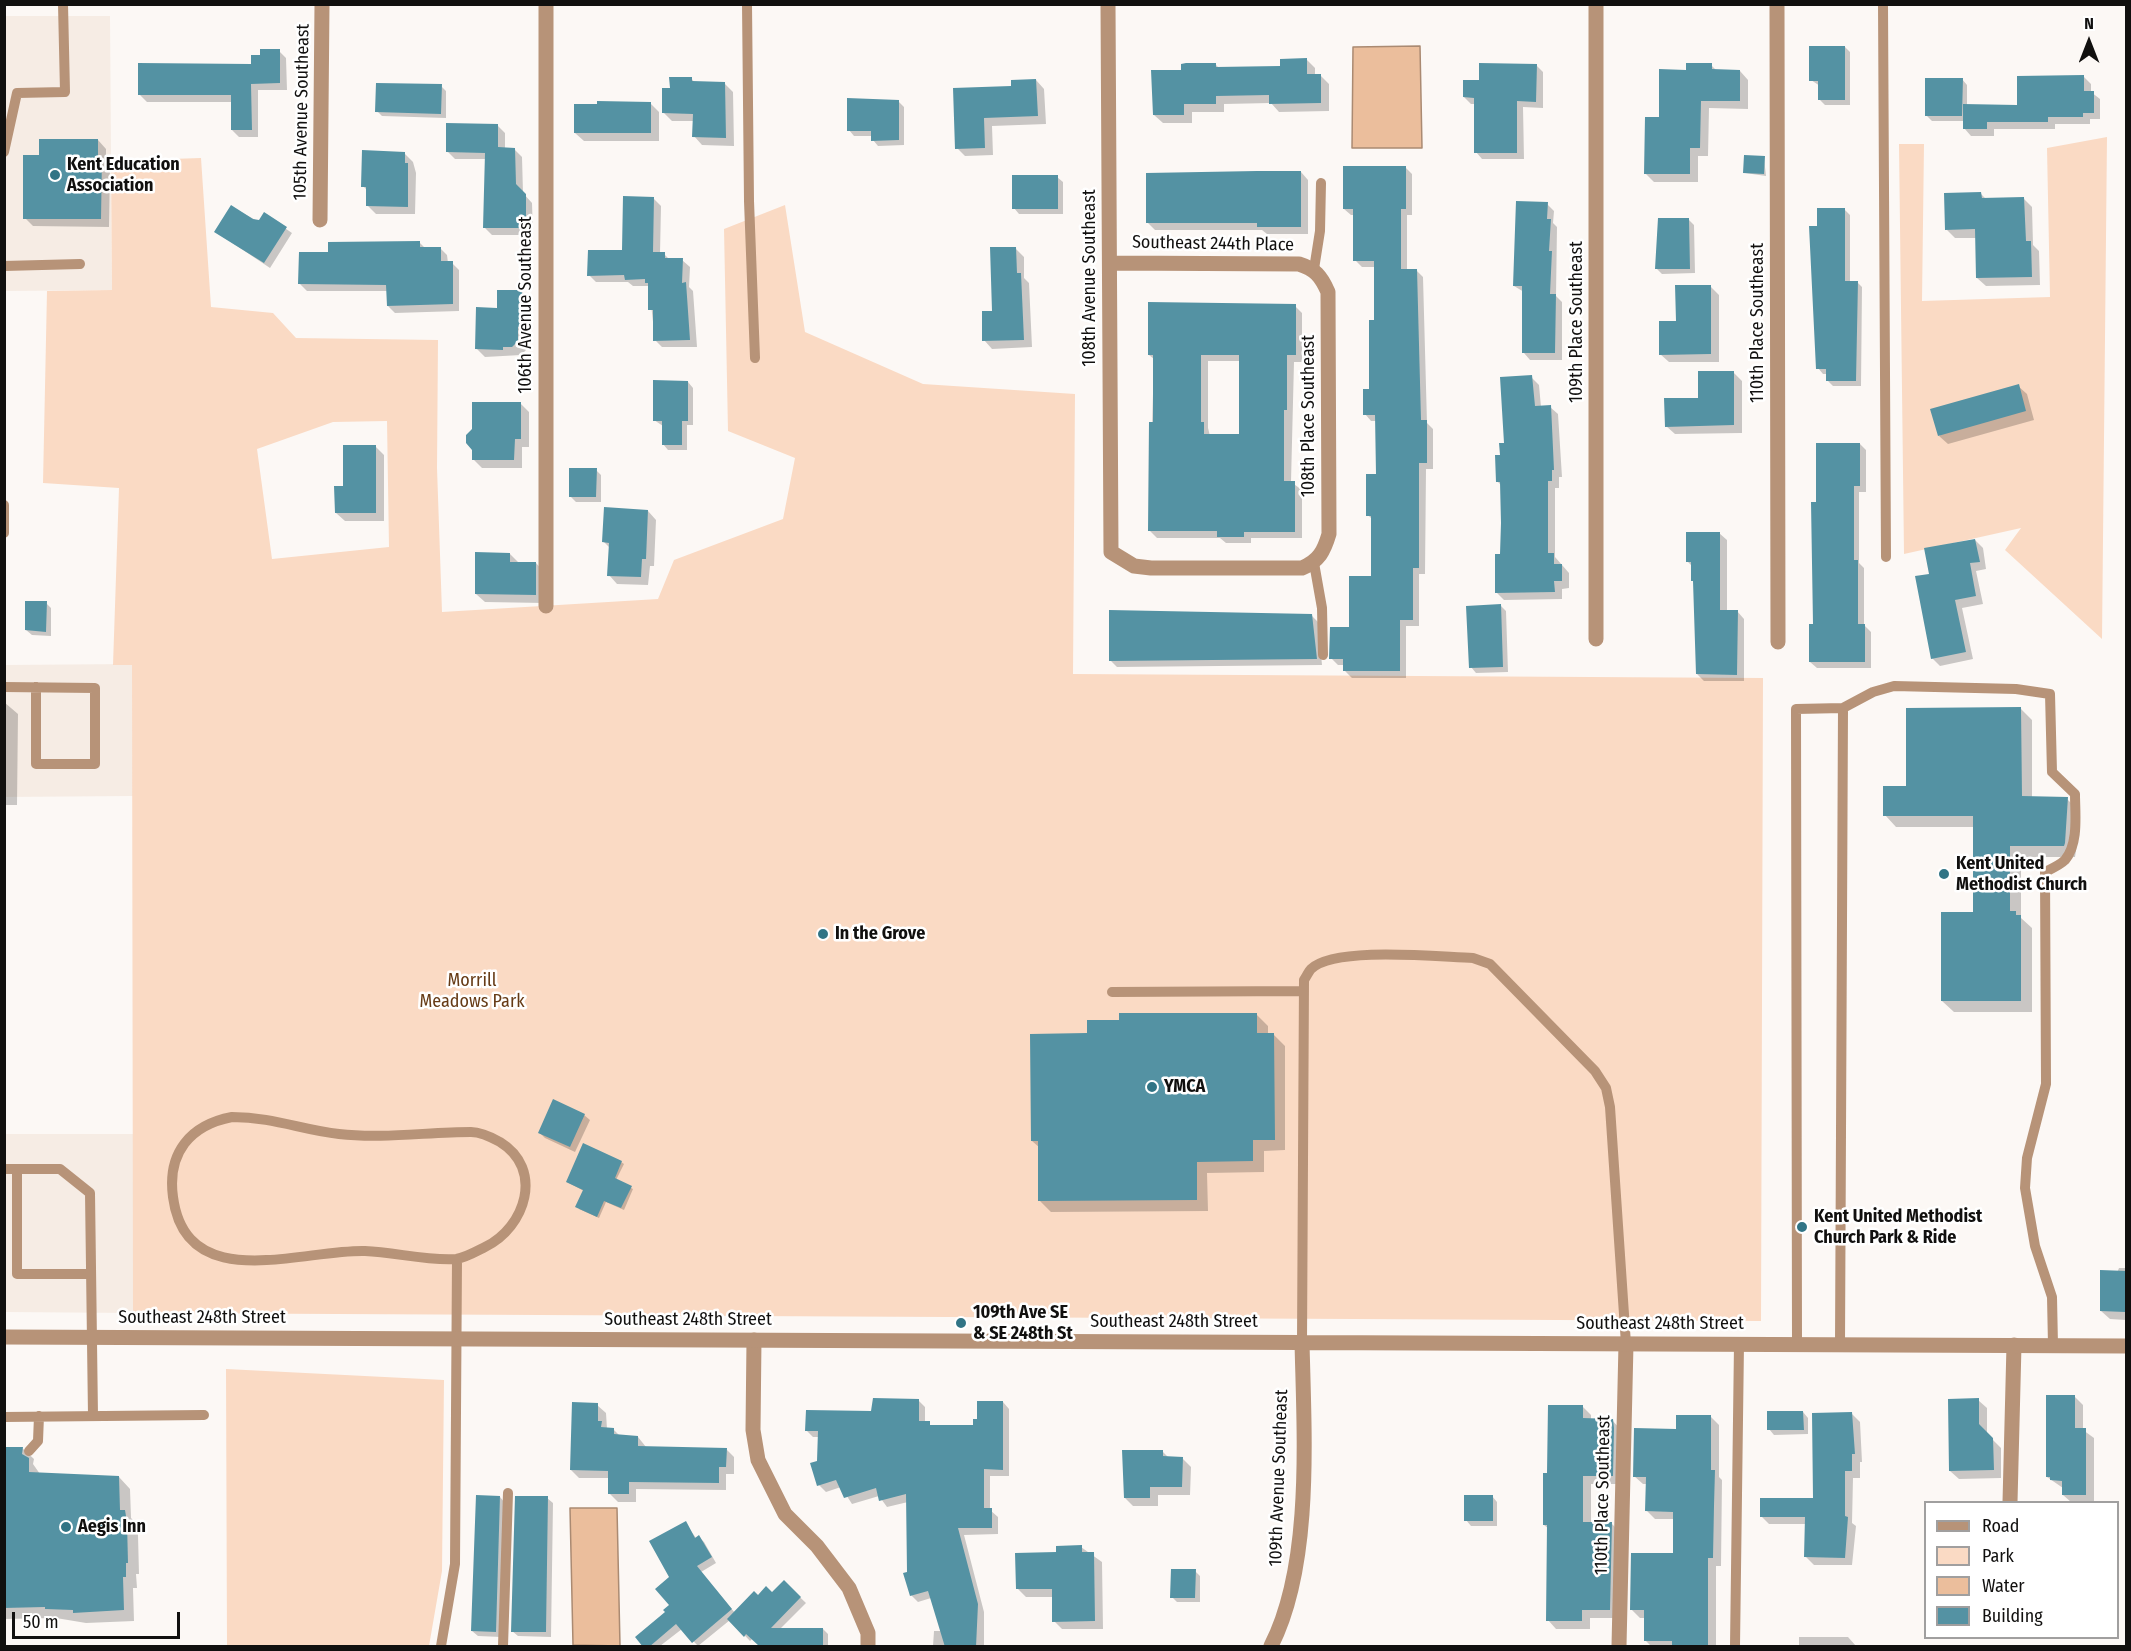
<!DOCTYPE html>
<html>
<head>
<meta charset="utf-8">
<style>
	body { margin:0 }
	#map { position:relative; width:2131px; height:1651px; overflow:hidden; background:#fcf8f5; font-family:"Fira Sans Condensed",sans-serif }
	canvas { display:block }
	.frame { position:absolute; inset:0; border:6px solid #11100f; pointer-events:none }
	.legend { position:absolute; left:1924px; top:1501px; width:195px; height:138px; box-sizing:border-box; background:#fff; border:2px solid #a09f9f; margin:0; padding:8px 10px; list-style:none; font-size:18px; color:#11100f }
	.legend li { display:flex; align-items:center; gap:12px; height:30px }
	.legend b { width:30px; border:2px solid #a09f9f }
	.north { position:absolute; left:2059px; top:12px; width:60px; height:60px; -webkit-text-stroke:4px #fff; paint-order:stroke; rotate:0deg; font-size:16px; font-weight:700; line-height:24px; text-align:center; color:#11100f }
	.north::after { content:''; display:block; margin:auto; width:21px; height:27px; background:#11100f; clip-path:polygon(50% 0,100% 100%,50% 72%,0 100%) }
	.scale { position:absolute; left:12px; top:1612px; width:168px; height:27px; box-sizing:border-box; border:3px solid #11100f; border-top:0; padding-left:8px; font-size:18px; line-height:21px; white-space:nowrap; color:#11100f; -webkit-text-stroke:4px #fff; paint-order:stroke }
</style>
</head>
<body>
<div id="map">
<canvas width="2131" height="1651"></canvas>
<div class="frame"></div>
<ul class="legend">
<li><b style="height:8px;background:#b79378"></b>Road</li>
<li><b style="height:16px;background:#fadac4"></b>Park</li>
<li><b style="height:16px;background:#ebbe9c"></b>Water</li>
<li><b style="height:16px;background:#5492a3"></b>Building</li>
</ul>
<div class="north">N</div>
<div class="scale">50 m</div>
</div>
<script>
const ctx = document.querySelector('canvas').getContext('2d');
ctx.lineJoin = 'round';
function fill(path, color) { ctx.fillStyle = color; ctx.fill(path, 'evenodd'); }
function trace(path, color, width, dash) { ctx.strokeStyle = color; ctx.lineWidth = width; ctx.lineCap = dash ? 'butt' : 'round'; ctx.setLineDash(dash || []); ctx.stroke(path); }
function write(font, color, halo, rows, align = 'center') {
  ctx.font = font + ' "Fira Sans Condensed",sans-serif'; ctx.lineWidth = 5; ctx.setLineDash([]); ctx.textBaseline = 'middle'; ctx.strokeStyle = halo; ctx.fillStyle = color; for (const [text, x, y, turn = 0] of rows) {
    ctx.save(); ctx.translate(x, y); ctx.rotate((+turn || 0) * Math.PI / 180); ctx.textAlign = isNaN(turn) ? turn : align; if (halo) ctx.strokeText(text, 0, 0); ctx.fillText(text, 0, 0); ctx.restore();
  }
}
fill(new Path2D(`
	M4 16H110L112 290 5 291Z
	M132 664 133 796 5 797 4 665Z
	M5 1134H133V1313L5 1312Z`), '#f6ece4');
fill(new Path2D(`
	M2107 137 2102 639 2005 550 2021 528 1904 554 1899 144H1924L1922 301 2050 297 2047 148Z
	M201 158 211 307 273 313 296 338 438 340 437 468 442 612 658 599 674 560 783 519 795 458 728 431 724 229 785 205 805 332 923 384 1075 394 1073 674 1763 678 1761 1321 133 1313 132 665H113L119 488 43 483 47 291 112 290 111 161ZM387 421 389 547 272 559 257 449 333 422Z
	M226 1369 444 1380 442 1571 429 1646H227Z`), '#fadac4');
const water = new Path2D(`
	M1420 46 1422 148H1352L1353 47Z
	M570 1508H617L620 1646 573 1645Z`);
fill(water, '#ebbe9c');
trace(water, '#aa8a72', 1.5);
fill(new Path2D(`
	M1845 47 1850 52V105H1825L1820 100V86L1811 80Z
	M279 51 286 58 287 90H258V137H239L232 130V102H147L140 95 252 65Z
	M1307 60 1315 68V75H1320L1329 84V111L1279 112 1271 103 1224 104V112H1192V123H1163L1154 115 1182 71 1216 65 1219 68 1282 67Z
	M1536 65 1543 72V108L1523 107 1524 159H1482L1476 152 1475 104H1471L1464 97 1480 81Z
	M1711 65 1717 71H1740L1748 80V109L1709 108 1708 156H1698V182H1654L1645 173 1660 118 1687 71Z
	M2084 77 2091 84V92L2100 99V119H2090V124H2055V129H1994V136H1971L1964 128V121H1932L1926 115 1962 79 1967 85V105L2018 106Z
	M691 78 695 83H724L733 92 734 146 702 145 694 136V121H672L663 112 672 90Z
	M1036 80 1044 89 1046 124 992 126 993 155 965 156 957 148 955 89 1012 87Z
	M441 86 446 91V118L382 116 377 111Z
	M898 101 904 107V145L878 146 873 140V136H854L849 130Z
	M651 104 659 112V141H584L575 133Z
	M498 126 505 133V149H514L522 157 523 193 532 203 533 235H492L485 228 487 159H455L447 151Z
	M98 140 106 149V162L110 166 109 227 33 226 25 218 41 157Z
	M405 154 413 162 416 173 415 214H376L368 206V191L363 186Z
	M1764 158 1766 176 1745 173Z
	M1405 167 1412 174V215H1407V270H1416L1423 277 1427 423 1433 429V469H1426L1425 574H1419V626H1406V678H1352L1345 671V665H1338L1331 658 1351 629 1373 577V520L1368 515 1378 476 1376 421H1371L1365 414 1371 390 1375 321V267H1362L1355 260V215H1351L1344 209Z
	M1301 172 1308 180V234H1267L1262 230H1155L1147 222Z
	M1057 177 1063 182V214H1019L1014 208Z
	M1981 194 1987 200 2024 199 2032 207 2033 245 2039 251 2040 285 1986 286 1977 278 1976 238H1955L1947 230Z
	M653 198 661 206 660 254H664L670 260H682L690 267 689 287 693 291 697 347H662L655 340 649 286H633L628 282H596L589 275 623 252Z
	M1547 204 1554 211 1553 223 1557 227 1556 296 1562 302V360H1530L1524 353V292L1514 286Z
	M232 207 259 222 264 214 292 233 270 268 216 232Z
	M1844 209 1850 215V282H1857L1862 287 1861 386H1833L1828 381V374H1823L1818 368 1819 227Z
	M1689 220 1694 225 1695 273 1662 274 1656 268Z
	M419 242 425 248H440L447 255 448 263H452L459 270V311L395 313 388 306V291H307L300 284 330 254Z
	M1015 248 1024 257V278L1029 283 1032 347 992 349 984 340Z
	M1710 286 1719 295V362H1669L1660 354 1677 322Z
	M522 292 530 300V335L526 334V350L521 355 485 357 476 348 498 310Z
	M1295 306 1302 313V362H1294L1291 482 1302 490V538H1251V543H1226L1220 538H1157L1149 530 1154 359 1149 355ZM1208 361H1240V436H1210L1208 428Z
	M1733 372 1742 381V433L1675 434 1666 426Z
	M1531 377 1539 385 1541 407H1550L1558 414 1562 477H1559V488H1555V557L1569 573V588L1562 589V599L1504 600 1496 592 1502 556V486L1497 481 1501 457Z
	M688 382 693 388V425H687V450H668L663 444V426L654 420Z
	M2018 386 2027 394 2034 420 1948 444 1939 436Z
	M520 403 529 412V447H522V468H482L474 460Z
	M1860 444 1866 450V492H1859V563L1864 568V625L1871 632V668H1817L1810 662 1814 625 1818 503Z
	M375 446 384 455V521H345L336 513 344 488Z
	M596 470 601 475V502H576L570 496Z
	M648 511 656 520 654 566H650L648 585 617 584 609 575 610 548 604 542Z
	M1719 533 1727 540V611H1737L1744 619V681H1704L1697 674 1695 583 1692 566 1687 561Z
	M1975 540 1983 548 1986 569 1976 571 1983 604 1962 608 1973 659 1940 666 1932 658 1931 575Z
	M510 554 518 562 536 563 544 572V603L485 602 476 594Z
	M46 603 51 608V636L32 635 26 630Z
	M1500 605 1506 611 1508 672 1476 673 1471 667Z
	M1312 616 1318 622 1322 665 1117 667 1111 661Z
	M4 702 18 714 17 805H4Z
	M2021 709 2032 720V797H2065L2077 809 2079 831 2075 857H2021V918L2032 928V1012H1954L1942 1001 1974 914V827H1896L1885 815 1907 788Z
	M1256 1014 1268 1026V1034H1273L1285 1046V1150L1264 1151V1172L1207 1173 1208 1211 1051 1212 1040 1201V1148L1032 1141Z
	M584 1115 590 1120 575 1152 545 1138 540 1133Z
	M621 1162 624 1164 616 1180 633 1189 624 1210 606 1202 599 1218 579 1209 584 1191 567 1182Z
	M2119 1268H2126V1320L2110 1319 2101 1311Z
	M2075 1397 2083 1405V1430L2094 1438V1502H2071L2063 1495V1488L2047 1477Z
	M918 1400 925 1407V1422L934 1427H975L1003 1402 1009 1409V1476H990V1510L998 1517V1534L964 1535 984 1612V1646H933L934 1631H942L931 1598 918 1602 911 1595 908 1573V1502L887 1507 879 1496 852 1504 841 1487 826 1492 819 1485V1437H813L806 1430Z
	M1978 1400 1987 1408V1434L2001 1448V1478L1959 1479 1950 1471Z
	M597 1405 606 1413 607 1429H613L620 1436 638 1437 646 1447 726 1449 734 1457V1474H726V1490L636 1489V1502H618L610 1494V1478H579L571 1470Z
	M1583 1407 1591 1415V1420H1612L1620 1429 1621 1484H1591V1523H1611L1620 1532 1618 1618H1590V1629H1556L1548 1620 1549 1529 1544 1525 1549 1475Z
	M1803 1412 1808 1418V1434L1774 1435 1769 1429Z
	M1852 1414 1860 1422 1862 1462H1860V1478H1853L1852 1523 1856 1526 1852 1565H1814L1806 1557V1524H1769L1761 1516 1814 1499Z
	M1711 1417 1719 1425V1477L1722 1480 1721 1566H1716V1646H1651L1645 1640V1618H1640L1631 1609 1675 1554V1519H1655L1647 1511V1484H1643L1634 1476 1677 1430Z
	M22 1448 34 1459 33 1464 40 1474 119 1477 130 1489 131 1518 136 1523 138 1535 139 1574H136L137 1588H133L134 1621 86 1623 56 1618 4 1619V1449Z
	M1163 1452 1169 1458 1183 1459 1191 1467 1190 1495H1158V1506H1133L1125 1498Z
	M1492 1496 1497 1502V1526H1471L1466 1520Z
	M500 1497 505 1503 501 1637 478 1636 472 1631Z
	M547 1498 553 1503 551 1637 518 1636 512 1631Z
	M685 1523 696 1538 699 1537 704 1542 716 1563 701 1572 735 1613 758 1597 772 1594 784 1582 806 1603 780 1629H823L828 1634V1646H777L778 1631 761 1646 753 1638 750 1641 730 1620 698 1646 682 1629 660 1646H645L671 1605V1578Z
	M1081 1547 1102 1562 1103 1629H1062L1054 1621V1597H1026L1017 1588 1058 1554Z
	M1195 1571 1200 1576V1602H1177L1172 1597Z
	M1799 1637H1848L1856 1646H1799Z`), '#0003');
fill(new Path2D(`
	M1809 46H1845V100H1818V81H1809Z
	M260 49H280V83L251 84 252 130H231V95H138V63L251 64V55H260Z
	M1307 58V74H1321V103L1269 104V95L1216 96V104H1184V115H1153L1151 70H1181V64L1186 63H1216V67L1280 66V59Z
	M1479 63 1537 64 1536 102 1517 101V153H1474V98L1463 97V80H1479Z
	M1686 63H1712V69L1740 70V101H1701L1700 148H1690V174H1644L1645 117H1659V69L1686 70Z
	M2084 75V91H2094V113H2083V117H2048V122H1987V129H1963V104L2017 105V76Z
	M669 77H692V81L725 82 726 138 692 137 693 114 662 113V88H670Z
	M1925 78H1963L1962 116H1925Z
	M1036 79 1038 116 984 118 985 148 955 149 953 88 1011 86V80Z
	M376 83 442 84 441 114 375 112Z
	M847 98 899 100V140L871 141V131H847Z
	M597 101 651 102V133H574V104H597Z
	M446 123 498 124V147L515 148 516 184 526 194V228H483L485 153 446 152Z
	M39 139H98V156H102L101 219H23V155H39Z
	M362 150 405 152V163H408V207L366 206V187H361Z
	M1744 155 1765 156 1764 174 1743 173Z
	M1343 166H1406V209H1401V269H1417L1421 420H1427V463H1419V568H1413V620H1400V671H1343V659H1329L1330 627H1349V576H1371V516H1366V474H1376L1375 415H1363V389H1369V320H1374V261H1353V209H1343Z
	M1257 171H1301V227H1257V223H1146V173Z
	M1012 175H1058V209H1012Z
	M1981 192 1982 198 2024 197 2026 241H2031L2032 277 1976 278 1975 229 1945 230 1944 193Z
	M623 196 654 197 653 252H665V258H683L682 283 686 282 690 340 653 341V310H648V283H645V279L625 280 624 275 587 276 588 250H622Z
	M1516 201 1548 202 1547 219H1551L1549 251H1552L1550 294H1556L1555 353H1522V286H1513Z
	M231 205 253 219 259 220 264 212 287 227 264 263 214 232Z
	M1817 208H1845V281H1858L1856 381H1826V369H1816L1809 226H1817Z
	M1658 218H1689L1690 269H1655Z
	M420 241V247H441V261H453V304L387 306 386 285 298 284 299 252H328V242Z
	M990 247H1016L1017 273H1021L1024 340 982 341V311H992Z
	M1675 285H1711V354L1659 355V321H1676Z
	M497 290H522V327H518V341L512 347H503V350L475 349 476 307 497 308Z
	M1148 302 1296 304V355H1287V410H1284V481H1295V532H1244V537H1217V531H1148L1149 422H1153V355H1148ZM1201 355H1239V434H1204V422H1201Z
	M1698 371H1734V425L1665 427 1664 398H1698Z
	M1532 375 1535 406 1551 405 1554 470H1552V481H1548V553H1554V564H1562V581H1554L1555 592 1495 593V554H1500L1501 523 1500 482H1496L1495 455H1500L1499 443H1504L1500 377Z
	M653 380 688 381V421H682V445H662V421H653Z
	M2019 384 2026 411 1938 436 1930 409Z
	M472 402H521V439H515L514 460H472V450L466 443V435L472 429Z
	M1816 443H1860V486H1854V560H1858V624H1865V662H1809V624H1813L1811 502H1816Z
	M343 445H376V513H335L334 486H343Z
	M569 468H597L596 497H569Z
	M604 507 648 510 646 559H642L641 577 607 576 609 543 602 542Z
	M1686 532H1720V610H1738L1737 675 1696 674 1693 581H1691V562H1686Z
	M1975 539 1980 562 1970 563 1976 596 1955 600 1966 652 1931 659 1915 576 1929 574 1924 548Z
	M475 552 510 553V562H536V595L475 594Z
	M25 601H47L46 632 25 630Z
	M1501 604 1503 667 1469 668 1466 606Z
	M1109 610 1312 614 1317 659 1109 661Z
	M2021 707 2022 796 2068 797 2065 843 2064 846H2010V911H2016V915H2021V1001H1941V912H1973V816H1883V786H1906V708Z
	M1119 1013H1257V1033H1274L1275 1140H1253V1161L1197 1162V1200L1038 1201V1141H1031L1030 1034 1087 1033V1020H1119Z
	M553 1099 585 1114 570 1147 538 1133Z
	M583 1143 622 1161 615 1178 632 1186 621 1208 604 1201 597 1217 575 1207 583 1190 566 1182Z
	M2100 1270 2127 1271 2125 1312 2100 1311Z
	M2046 1395H2075V1428H2086V1495H2062V1481L2050 1480V1477H2046Z
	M873 1398 919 1399V1421H930V1425H973V1419H977V1401H1003V1470L984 1469V1508H992V1528H958L978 1604 976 1647H945L928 1591 910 1596 903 1573 907 1572 906 1494 879 1501 876 1488 844 1498 836 1480 817 1486 810 1463 817 1461 818 1431H805L806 1410 871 1411Z
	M1979 1398V1424L1993 1438 1994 1470 1949 1471 1948 1399Z
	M572 1402 598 1403V1421H602L601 1427 614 1428V1434L638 1436V1446L727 1448 726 1467H719V1483L629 1482V1494H608V1471L570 1470Z
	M1548 1405H1583V1418L1613 1419 1614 1428 1613 1476H1583V1522H1612L1610 1610H1582V1621H1546L1547 1525H1543V1473H1547Z
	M1767 1411H1803L1804 1430H1767Z
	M1852 1412 1855 1454H1852V1471H1845V1516L1848 1517 1845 1558 1804 1557 1805 1517H1760V1498H1813L1812 1413Z
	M1676 1415H1711V1470H1715L1714 1506 1713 1558H1708V1647H1672V1641H1644V1610H1630L1631 1553H1673V1512L1645 1511 1646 1477H1633L1634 1428 1676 1429Z
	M4 1447H23L22 1454 29 1458V1472L119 1476 120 1510H125L127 1522 128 1563H126V1577H123L124 1610 73 1613V1610L45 1609V1607L4 1608Z
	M1122 1450H1163V1456L1183 1457 1182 1487H1150V1498H1124Z
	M476 1495 500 1496 496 1632 471 1631Z
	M1464 1495H1493V1521H1464Z
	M515 1496H548L546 1632H511Z
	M686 1521 695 1538 699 1535 712 1557 697 1566 732 1609 692 1643 676 1624 649 1647H643L635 1637 665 1612 663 1610 669 1605 655 1589 669 1577 649 1541Z
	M1082 1545V1552H1094L1095 1621 1052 1622V1589H1016L1015 1553 1056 1552V1546Z
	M1171 1569H1196L1195 1598H1170Z
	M784 1580 801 1597 771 1628H823V1646H759L746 1634 744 1637 727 1619 754 1591 758 1595 766 1586 772 1592Z`), '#5492a3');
trace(new Path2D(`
	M747 4 749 201 755 358
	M1883 4 1886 557
	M4 152 17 93 65 92 63 4
	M4 266 80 264
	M1314 269 1320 231 1321 183
	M4 505V533
	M1314 563 1322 608 1323 655
	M4 687 95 688V764H36V687
	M1843 708 1873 692 1894 686 2016 689 2050 694 2052 772 2075 794C2075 814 2079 843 2065 860 2060 865 2051 869 2045 872L2046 1084 2027 1158 2025 1188 2035 1246 2052 1297 2053 1345
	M1112 992 1304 991
	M232 1117C273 1117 302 1130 339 1134 382 1139 428 1132 471 1132 481 1132 491 1137 500 1142 544 1169 526 1227 485 1247 477 1251 465 1258 456 1259 426 1261 395 1252 365 1251 302 1249 186 1296 173 1197 167 1153 190 1125 232 1117Z
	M4 1169H60L90 1193 93 1416
	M17 1169V1274H91
	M1302 1342 1304 980C1306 977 1309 971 1311 969 1335 946 1438 957 1473 958L1490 964 1595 1071 1606 1088 1610 1107 1626 1344
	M1797 1344 1796 709 1843 708 1840 1344
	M4 1417 204 1415
	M29 1451 38 1441 39 1416
	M441 1646 455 1564 457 1259
	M503 1646 508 1493
	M1735 1646 1739 1344`), '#b79378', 10);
trace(new Path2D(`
	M1108 4 1111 552 1134 566 1151 568H1302C1319 561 1324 551 1329 534L1328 292C1321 276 1315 269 1299 264L1110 263
	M1596 4V639
	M1777 4 1778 642
	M320 220 322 4
	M546 606V4
	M754 1340 753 1430 758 1460 785 1514 817 1546 849 1588 868 1633V1646
	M2010 1502 2014 1345
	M1619 1646 1626 1344`), '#b79378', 15);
trace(new Path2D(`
	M4 1337 2126 1346
	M1271 1646C1313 1564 1304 1433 1302 1342`), '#b79378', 15);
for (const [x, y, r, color] of [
	[55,175,6,"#317485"],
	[1944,874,6,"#317485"],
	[823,934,6,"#317485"],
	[1152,1087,6,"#317485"],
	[1802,1227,6,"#317485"],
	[961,1323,6,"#317485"],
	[66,1527,6,"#317485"]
]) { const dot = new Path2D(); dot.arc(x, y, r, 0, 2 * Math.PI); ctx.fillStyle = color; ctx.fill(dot); trace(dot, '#fff', 2); }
write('18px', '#11100f', '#fff', [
	["105th Avenue Southeast",302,112,-89],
	["Southeast 244th Place",1213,244,1],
	["108th Avenue Southeast",1090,278,-90],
	["106th Avenue Southeast",526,305,-90],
	["109th Place Southeast",1577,322,-90],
	["110th Place Southeast",1758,323,-90],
	["108th Place Southeast",1309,416,-90],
	["Southeast 248th Street",202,1318],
	["Southeast 248th Street",688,1320],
	["Southeast 248th Street",1174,1322],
	["Southeast 248th Street",1660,1324],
	["109th Avenue Southeast",1279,1478,-88],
	["110th Place Southeast",1603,1495,-89]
]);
write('bold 18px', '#11100f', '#fff', [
	["Kent Education",67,165],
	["Association",67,186],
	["Kent United",1956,864],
	["Methodist Church",1956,885],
	["In the Grove",835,934],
	["YMCA",1164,1087],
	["Kent United Methodist",1814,1217],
	["Church Park & Ride",1814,1238],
	["109th Ave SE",973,1313],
	["& SE 248th St",973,1334],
	["Aegis Inn",78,1527]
], 'left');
write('18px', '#663b16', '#fff', [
	["Morrill",472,981],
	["Meadows Park",472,1002]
]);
</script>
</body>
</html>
